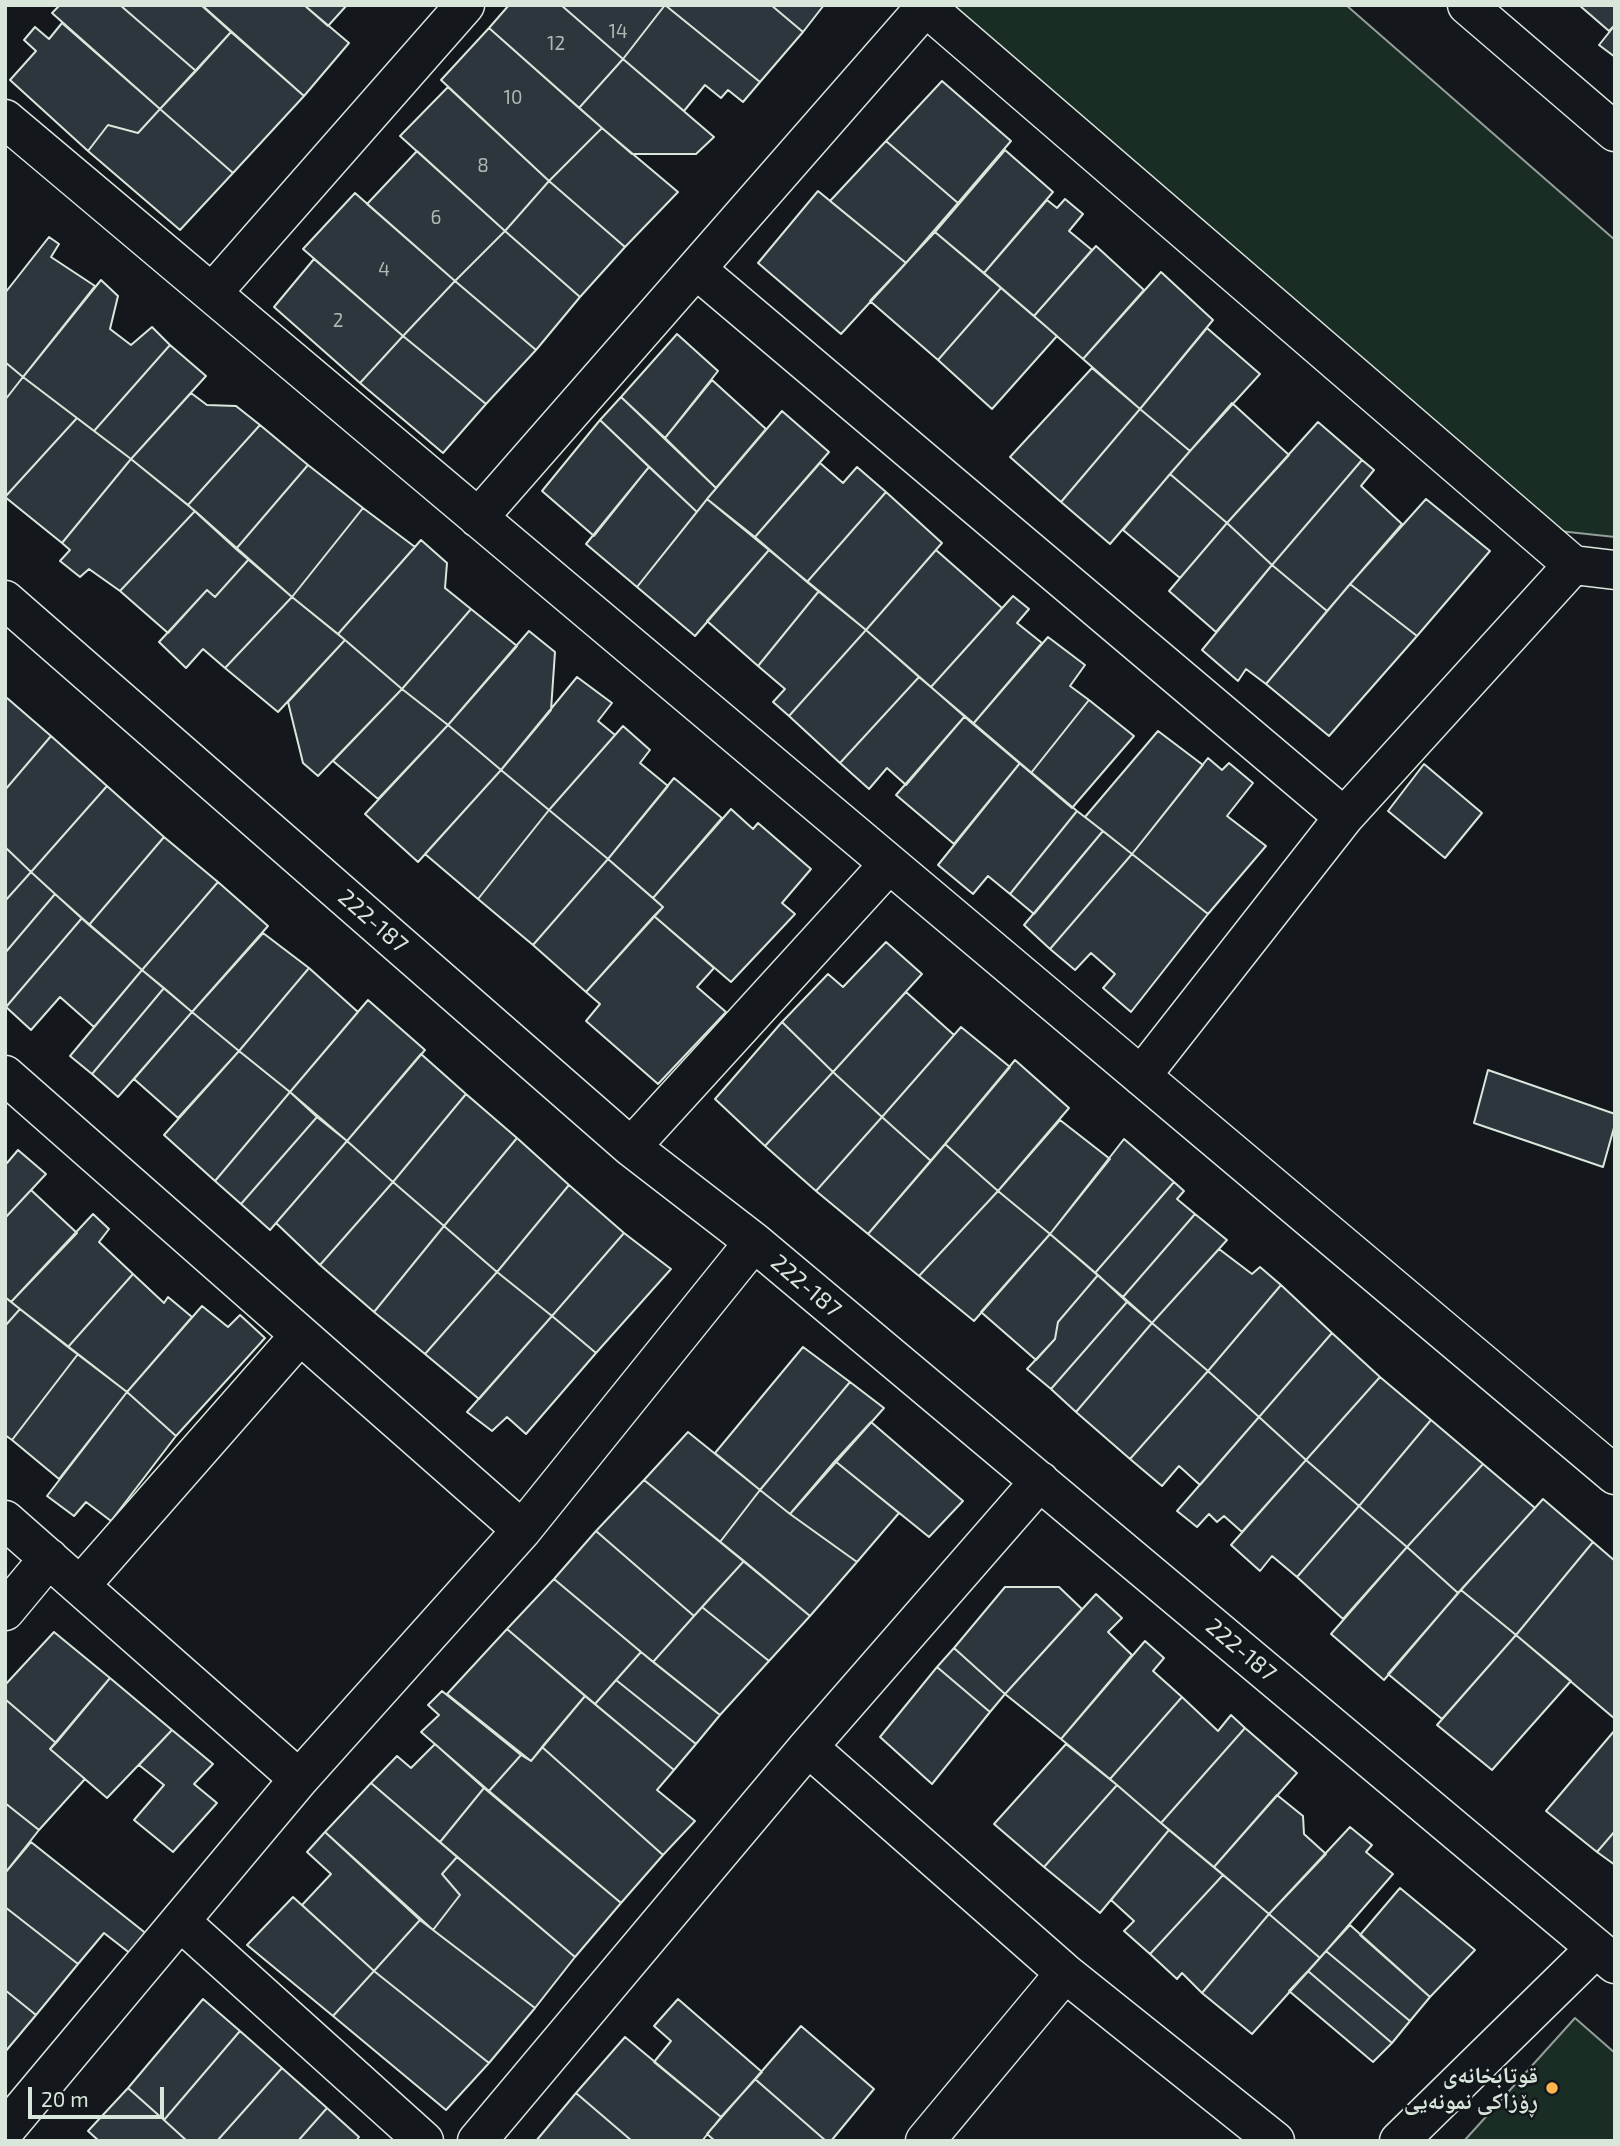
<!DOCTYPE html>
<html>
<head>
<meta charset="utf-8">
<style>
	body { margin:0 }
	#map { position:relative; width:1620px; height:2146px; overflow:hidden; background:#14181c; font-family:"Exo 2",sans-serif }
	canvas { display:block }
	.frame { position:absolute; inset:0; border:7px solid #d8e6dc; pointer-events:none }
	.scale { position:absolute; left:28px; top:2087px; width:136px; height:32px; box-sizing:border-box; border:4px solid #d8e6dc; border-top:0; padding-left:9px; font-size:21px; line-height:24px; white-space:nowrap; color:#d8e6dc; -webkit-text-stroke:5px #14181c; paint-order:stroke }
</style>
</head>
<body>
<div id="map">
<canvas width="1620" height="2146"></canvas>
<div class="frame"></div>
<div class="scale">20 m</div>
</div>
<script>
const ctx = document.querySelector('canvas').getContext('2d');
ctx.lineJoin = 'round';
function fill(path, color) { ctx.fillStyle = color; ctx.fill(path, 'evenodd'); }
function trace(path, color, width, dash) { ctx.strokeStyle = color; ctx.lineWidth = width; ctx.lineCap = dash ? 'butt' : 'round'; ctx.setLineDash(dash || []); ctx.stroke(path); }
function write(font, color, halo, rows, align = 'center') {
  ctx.font = font + ' "Exo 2","Noto Naskh Arabic",sans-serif'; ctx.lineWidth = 5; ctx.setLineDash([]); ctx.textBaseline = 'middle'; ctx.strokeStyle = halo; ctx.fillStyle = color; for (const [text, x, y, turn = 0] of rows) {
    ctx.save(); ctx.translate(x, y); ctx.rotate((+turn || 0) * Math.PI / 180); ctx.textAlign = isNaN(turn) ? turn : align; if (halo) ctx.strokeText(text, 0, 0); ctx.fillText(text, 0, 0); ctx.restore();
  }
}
const green = new Path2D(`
	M956 5H1346L1615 240V537L1559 531 952 10Z
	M1575 2018 1615 2053V2141H1464Z`);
fill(green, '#1a2d24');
trace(green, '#939e99', 2);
const building = new Path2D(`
	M60 5H120L196 71 160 109 52 13Z
	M120 5H201L231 32 196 71Z
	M205 5H304L349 43 304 96 204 7Z
	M304 5H347L328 26Z
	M509 5H561L623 59 579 108 489 28Z
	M561 5H665L623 59Z
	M665 5H771L803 32 760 82Z
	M665 5 760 82 743 102 728 90 721 98 705 85 684 111 623 59Z
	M771 5H824L803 32Z
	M1579 5H1615V25L1609 31Z
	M62 23 160 109 138 133 108 125 88 151 10 80 36 51 24 40 35 27 49 39Z
	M1615 25V57L1599 45Z
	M489 28 602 128 549 181 441 80Z
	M231 32 304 96 233 173 160 109Z
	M623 59 714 137 696 154H632L579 108Z
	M942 81 1011 141 958 203 886 141Z
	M448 87 549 181 505 231 400 136Z
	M160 109 233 173 180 230 88 151 108 125 138 133Z
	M602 128 678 192 625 247 549 181Z
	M886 141 958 203 906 263 830 201Z
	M1005 150 1053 192 984 273 935 232Z
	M417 151 505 231 455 281 367 204Z
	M549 181 625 247 580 297 505 231Z
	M818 191 906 263 841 334 758 263Z
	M355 193 455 281 403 336 303 249Z
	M1065 199 1083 214 1069 231 1092 250 1034 316 984 273 1047 200 1057 208Z
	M505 231 580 297 536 350 455 281Z
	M935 232 1001 288 938 360 870 301Z
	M49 237 59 244 51 257 95 286 23 377 5 362V293Z
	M1096 246 1144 290 1083 359 1034 316Z
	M314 259 403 336 360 383 274 307Z
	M1161 272 1213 320 1140 409 1083 359Z
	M101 280 118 296 110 329 131 345 152 327 170 345 94 431 23 377Z
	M455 281 536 350 486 404 403 336Z
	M1001 288 1057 336 992 409 938 360Z
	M1207 328 1260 374 1190 451 1140 409Z
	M677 334 718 371 665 438 621 397Z
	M403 336 486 404 443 453 360 383Z
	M170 345 206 376 131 459 94 431Z
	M5 362 23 377 5 400Z
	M1092 368 1140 409 1061 502 1010 457Z
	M23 377 77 418 5 497V400Z
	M712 380 766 429 716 488 665 438Z
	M191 393 207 405 236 406 260 425 188 505 131 459Z
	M621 397 716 488 697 512 600 420Z
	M1232 403 1289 455 1227 523 1170 474Z
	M1140 409 1190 451 1110 544 1061 502Z
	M782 411 829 452 755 537 707 499Z
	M77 418 131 459 62 543 5 497Z
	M600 420 649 467 594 536 542 491Z
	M1318 422 1362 460 1272 565 1227 523Z
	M260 425 308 465 236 549 188 505Z
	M131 459 195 511 120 591 89 569 80 577 60 561 70 550 62 543Z
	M1362 460 1374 470 1361 486 1402 524 1327 611 1272 565Z
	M820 463 843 483 857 467 886 492 807 582 755 537Z
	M308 465 363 508 292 597 236 549Z
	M649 467 697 512 637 587 586 544Z
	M1170 474 1227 523 1180 578 1123 530Z
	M886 492 942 543 866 630 807 582Z
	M707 499 769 550 695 636 637 587Z
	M1426 499 1490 551 1417 636 1350 584Z
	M363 508 415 547 338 634 292 597Z
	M195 511 249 559 215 597 207 590 168 633 120 591Z
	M1227 523 1272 565 1216 632 1169 591Z
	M421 540 447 563 445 588 471 609 402 689 338 634Z
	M769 550 819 591 758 666 707 621Z
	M936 550 1002 608 931 687 866 630Z
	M249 559 292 597 225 668 203 649 186 668 159 642 207 590 215 597Z
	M1272 565 1327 611 1266 684 1246 669 1238 681 1202 650Z
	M1350 584 1417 636 1329 736 1266 684Z
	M819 591 866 630 789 716 773 702 785 689 758 666Z
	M1013 596 1029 609 1017 623 1042 643 973 724 931 687Z
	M292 597 345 640 278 712 225 668Z
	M471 609 517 646 448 725 402 689Z
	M866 630 919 677 840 763 789 716Z
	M529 631 555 652 551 710 501 770 448 725Z
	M1048 637 1085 665 1070 686 1089 700 1031 773 973 724Z
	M345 640 402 689 318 776 303 763 288 702Z
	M577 677 612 703 598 721 615 735 549 810 501 770Z
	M919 677 965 716 906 785 887 768 869 789 840 763Z
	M402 689 448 725 378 799 333 761Z
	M7 698 51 736 5 790V700Z
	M1089 700 1134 736 1072 808 1031 773Z
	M965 716 1020 763 954 844 896 795Z
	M448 725 501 770 418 862 365 814Z
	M623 726 650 750 640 763 668 786 608 859 549 810Z
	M1158 731 1203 765 1132 854 1085 817Z
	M51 736 107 786 31 872 5 847V790Z
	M1208 758 1222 770 1229 763 1253 783 1227 816 1266 846 1208 914 1132 854Z
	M1020 763 1077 811 1010 894 988 876 973 894 938 865Z
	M1424 764 1482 813 1445 858 1388 811Z
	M501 770 549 810 478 899 425 854Z
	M674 778 722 818 653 898 608 859Z
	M107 786 164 837 89 925 31 872Z
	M731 809 753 829 758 823 811 869 782 903 795 914 731 982 654 916 663 907 653 898Z
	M549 810 608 859 533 945 478 899Z
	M1077 811 1103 831 1034 914 1010 894Z
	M1103 831 1132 854 1050 949 1024 925Z
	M164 837 218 882 142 970 89 925Z
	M5 847 31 872 5 901Z
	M1132 854 1208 914 1131 1012 1103 988 1115 974 1091 953 1075 970 1050 949Z
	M608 859 663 907 586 992 533 945Z
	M31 872 55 894 5 953V901Z
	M218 882 268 926 192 1012 142 970Z
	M55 894 82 918 6 1007 5 953Z
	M654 916 714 968 697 987 726 1012 658 1084 586 1021 600 1004 586 992Z
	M82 918 142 970 94 1027 60 997 31 1030 6 1007Z
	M263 933 309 968 239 1051 192 1012Z
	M886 942 922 974 833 1072 782 1022 828 974 843 987Z
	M309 968 358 1012 290 1092 239 1051Z
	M142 970 164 988 92 1074 70 1056Z
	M164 988 192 1012 118 1097 92 1074Z
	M906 992 954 1035 882 1117 833 1072Z
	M368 1000 425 1050 347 1141 290 1092Z
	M192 1012 239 1051 178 1118 134 1079Z
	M782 1022 833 1072 765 1146 715 1099Z
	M961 1027 1010 1067 931 1161 882 1117Z
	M239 1051 290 1092 215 1181 164 1135Z
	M421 1054 466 1094 393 1182 347 1141Z
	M1015 1060 1069 1108 998 1191 945 1144Z
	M1488 1070 1615 1114V1124L1603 1167 1474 1123Z
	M833 1072 882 1117 816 1191 765 1146Z
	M290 1092 317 1117 241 1204 215 1181Z
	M466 1094 517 1138 444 1226 393 1182Z
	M317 1117 347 1141 270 1230 241 1204Z
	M882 1117 931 1161 868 1234 816 1191Z
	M1060 1120 1110 1159 1050 1234 998 1191Z
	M517 1138 569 1185 497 1272 444 1226Z
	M1124 1139 1174 1182 1095 1273 1050 1234Z
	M347 1141 393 1182 320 1265 276 1223Z
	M945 1144 998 1191 919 1276 868 1234Z
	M18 1150 46 1174 5 1218V1161L7 1163Z
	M393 1182 444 1226 374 1312 320 1265Z
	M1174 1182 1184 1191 1177 1199 1195 1214 1123 1297 1095 1273Z
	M569 1185 624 1233 552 1316 497 1272Z
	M31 1190 77 1233 11 1302 5 1297V1218Z
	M998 1191 1050 1234 974 1321 919 1276Z
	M93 1214 109 1229 99 1242 133 1274 68 1347 11 1302Z
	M1195 1214 1227 1240 1152 1323 1123 1297Z
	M444 1226 497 1272 425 1354 374 1312Z
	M624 1233 671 1269 596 1353 552 1316Z
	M1050 1234 1098 1275 1058 1322 1055 1339 1036 1360 981 1312Z
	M1219 1249 1252 1274 1260 1267 1281 1285 1208 1371 1152 1323Z
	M497 1272 552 1316 479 1399 425 1354Z
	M133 1274 164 1303 168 1297 192 1317 127 1392 68 1347Z
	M1098 1275 1127 1302 1051 1389 1027 1369 1055 1339 1058 1322Z
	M1281 1285 1332 1333 1259 1417 1208 1371Z
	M5 1297 20 1309 5 1326Z
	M1127 1302 1152 1323 1076 1412 1051 1389Z
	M202 1306 228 1327 240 1315 265 1338 176 1436 127 1392Z
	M20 1309 78 1354 12 1440 5 1435V1326Z
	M552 1316 596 1353 526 1434 507 1417 492 1431 467 1412Z
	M1152 1323 1208 1371 1130 1459 1076 1412Z
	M1332 1333 1380 1377 1306 1460 1259 1417Z
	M803 1347 850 1382 760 1490 715 1453Z
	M78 1354 127 1392 59 1479 12 1440Z
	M1208 1371 1259 1417 1200 1485 1179 1466 1162 1486 1130 1459Z
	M1380 1377 1431 1420 1359 1506 1306 1460Z
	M850 1382 884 1408 790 1514 760 1490Z
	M127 1392 176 1436 111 1521 86 1502 74 1516 47 1496Z
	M1259 1417 1306 1460 1242 1532 1224 1516 1217 1522 1209 1514 1197 1527 1177 1511Z
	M1431 1420 1483 1464 1407 1547 1359 1506Z
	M871 1422 963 1501 929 1537 835 1461Z
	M688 1432 760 1490 720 1542 644 1480Z
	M1306 1460 1359 1506 1297 1577 1272 1556 1260 1571 1231 1545Z
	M835 1461 899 1513 857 1562 790 1514Z
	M1483 1464 1535 1508 1458 1593 1407 1547Z
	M644 1480 744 1561 694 1616 596 1531Z
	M760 1490 790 1514 857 1562 810 1616 720 1542Z
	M1543 1499 1593 1542 1516 1635 1461 1590Z
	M1359 1506 1407 1547 1343 1619 1297 1577Z
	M596 1531 694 1616 653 1662 554 1579Z
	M1593 1542 1615 1561V1719L1516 1635Z
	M1407 1547 1458 1593 1384 1680 1331 1634Z
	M744 1561 810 1616 769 1661 702 1607Z
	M554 1579 641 1652 595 1704 507 1629Z
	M1005 1587H1059L1082 1609 1005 1694 954 1648Z
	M1461 1590 1516 1635 1442 1719 1388 1674Z
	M1096 1594 1122 1618 1108 1632 1132 1655 1061 1739 1005 1694Z
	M702 1607 769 1661 720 1715 653 1662Z
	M507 1629 585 1696 531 1761 447 1694Z
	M54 1632 110 1678 56 1743 5 1699V1685Z
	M1516 1635 1571 1681 1492 1770 1437 1725Z
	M1145 1641 1164 1658 1153 1671 1182 1697 1110 1779 1061 1739Z
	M954 1648 1005 1694 990 1712 937 1667Z
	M641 1652 720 1715 696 1744 616 1680Z
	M937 1667 990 1712 932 1784 880 1737Z
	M110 1678 172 1730 107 1798 50 1749Z
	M616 1680 696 1744 674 1770 595 1704Z
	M442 1691 521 1755 489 1791 421 1732 439 1715 428 1705Z
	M585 1696 674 1770 657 1790 695 1821 663 1855 542 1747Z
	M1182 1697 1218 1731 1231 1715 1245 1728 1161 1823 1110 1779Z
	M5 1699 56 1743 50 1749 85 1779 39 1830 5 1803Z
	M1245 1728 1297 1773 1214 1867 1161 1823Z
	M172 1730 213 1764 194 1784 217 1803 173 1852 134 1820 164 1785 139 1765Z
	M1615 1730V1831L1597 1852 1546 1811Z
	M435 1744 484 1788 440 1842 371 1783 397 1756 411 1768Z
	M1066 1744 1117 1785 1044 1867 994 1824Z
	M542 1747 663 1855 621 1903 489 1791 521 1755 531 1761Z
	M371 1783 457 1857 442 1874 460 1895 433 1930 325 1832Z
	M1117 1785 1169 1830 1100 1913 1044 1867Z
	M484 1788 621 1903 575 1957 440 1842Z
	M1277 1795 1303 1816 1304 1834 1326 1854 1269 1914 1214 1867Z
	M5 1803 39 1830 5 1873Z
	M1350 1827 1372 1845 1366 1852 1393 1874 1320 1958 1269 1914Z
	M1169 1830 1223 1875 1150 1954 1124 1931 1134 1921 1111 1900Z
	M1615 1831V1865L1597 1852Z
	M325 1832 420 1920 374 1971 302 1905 331 1874 307 1852Z
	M31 1842 148 1935 131 1954 104 1933 78 1964 5 1907V1873Z
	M457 1857 575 1957 535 2008 433 1930 460 1895 442 1874Z
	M1223 1875 1269 1914 1202 1993 1182 1973 1177 1979 1150 1954Z
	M1400 1888 1475 1950 1430 1997 1360 1935Z
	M293 1897 374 1971 333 2016 247 1945Z
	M5 1907 78 1964 36 2015 5 1990Z
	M1269 1914 1320 1958 1252 2034 1202 1993Z
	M420 1920 535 2008 489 2063 374 1971Z
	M1350 1925 1430 1997 1410 2021 1326 1951Z
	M1326 1951 1410 2021 1392 2043 1308 1971Z
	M374 1971 489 2063 446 2110 333 2016Z
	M1308 1971 1392 2043 1373 2062 1289 1991Z
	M5 1990 36 2015 5 2052Z
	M203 1999 240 2031 164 2120 128 2088Z
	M678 1999 762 2072 721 2117 654 2062 671 2041 654 2026Z
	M801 2026 874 2089 831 2141H826L755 2079Z
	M240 2031 282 2068 217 2141H187L164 2120Z
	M625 2037 721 2117 702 2141H632L576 2093Z
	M282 2068 327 2108 298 2141H217Z
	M755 2079 826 2141H715L707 2134Z
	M128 2088 164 2120 187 2141H99L88 2131Z
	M576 2093 632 2141H536Z
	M327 2108 359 2137 356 2141H298Z`);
fill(building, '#2c363c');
trace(building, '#d8e6dc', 2);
const minor = new Path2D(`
	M1467 5 1615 132
	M926 7 1573 565 1615 570
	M5 119 1615 1475
	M696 269 1344 817
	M212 293 465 5
	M478 518 927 5
	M5 600 631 1147 754 1242 1615 1964
	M5 1075 522 1530
	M1141 1076 1344 817 1573 565
	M631 1147 889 864
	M5 1520 299 1779
	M80 1586 300 1335
	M5 1611 49 1558
	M808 1747 1065 1973 1275 2141
	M181 1922 424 2141
	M5 2130 299 1779 522 1530 754 1242
	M477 2141 808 1747 1040 1481
	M925 2141 1065 1973
	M1399 2141 1596 1948`);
trace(minor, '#d8e6dc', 41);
trace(minor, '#14181c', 38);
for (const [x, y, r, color] of [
	[1552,2088,7,"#ffb74d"]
]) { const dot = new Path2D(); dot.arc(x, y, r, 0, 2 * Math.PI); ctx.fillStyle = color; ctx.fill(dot); trace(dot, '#14181c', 2.5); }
write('19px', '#adbab4', null, [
	["14",618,32],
	["12",556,44],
	["10",513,98],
	["8",483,166],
	["6",436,218],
	["4",384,270],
	["2",338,321]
]);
write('23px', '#d8e6dc', '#14181c', [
	["222-187",373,921,41],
	["222-187",806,1286,40],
	["222-187",1241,1650,40]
]);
write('bold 23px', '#d8e6dc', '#14181c', [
	["قوتابخانەی",1538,2075],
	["ڕۆزاکی نمونەیی",1538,2101]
], 'right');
</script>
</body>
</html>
